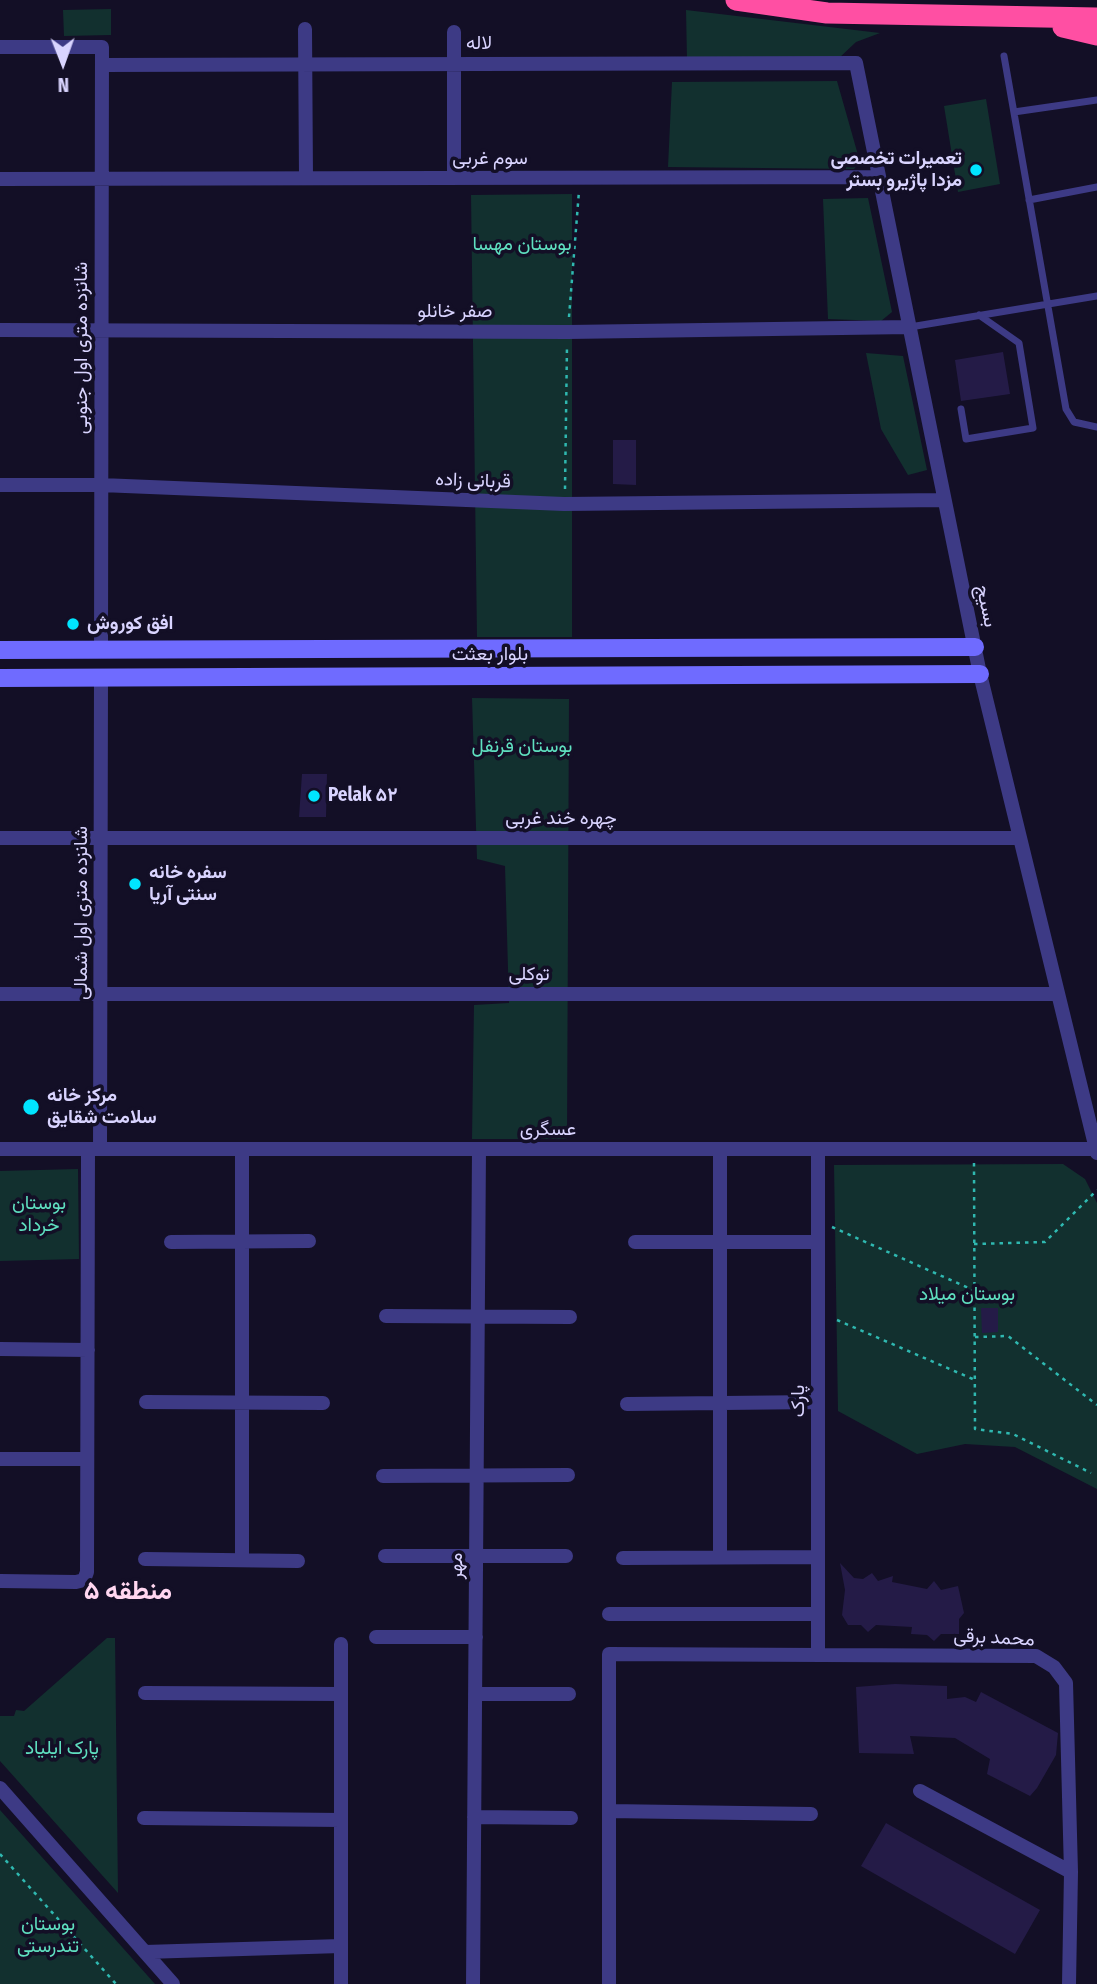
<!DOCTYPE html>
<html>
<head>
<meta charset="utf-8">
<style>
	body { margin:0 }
	#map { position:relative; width:1097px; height:1984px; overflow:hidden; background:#130f26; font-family:"Fira Sans Condensed",sans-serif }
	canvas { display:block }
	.north { position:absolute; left:28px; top:28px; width:70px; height:70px; -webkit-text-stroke:5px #130f26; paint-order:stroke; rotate:179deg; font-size:19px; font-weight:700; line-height:28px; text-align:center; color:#d9d4ff }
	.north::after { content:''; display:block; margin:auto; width:24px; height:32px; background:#d9d4ff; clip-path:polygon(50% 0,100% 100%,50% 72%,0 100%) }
</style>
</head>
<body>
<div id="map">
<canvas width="1097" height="1984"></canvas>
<div class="north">N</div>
</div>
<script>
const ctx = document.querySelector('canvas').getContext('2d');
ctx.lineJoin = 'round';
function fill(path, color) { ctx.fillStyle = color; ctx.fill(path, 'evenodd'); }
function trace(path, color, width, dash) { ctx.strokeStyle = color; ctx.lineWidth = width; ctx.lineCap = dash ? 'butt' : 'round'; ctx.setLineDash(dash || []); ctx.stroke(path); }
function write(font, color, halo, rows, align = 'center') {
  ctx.font = font + ' "Fira Sans Condensed",Vazirmatn,sans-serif'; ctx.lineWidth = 7; ctx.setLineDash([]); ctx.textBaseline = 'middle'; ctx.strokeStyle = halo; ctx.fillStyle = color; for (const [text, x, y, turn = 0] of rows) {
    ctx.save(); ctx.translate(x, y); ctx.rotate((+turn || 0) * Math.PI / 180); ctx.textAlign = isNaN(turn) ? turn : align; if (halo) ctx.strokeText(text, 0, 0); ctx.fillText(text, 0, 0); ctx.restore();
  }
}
fill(new Path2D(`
	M111 9V35L64 36 63 10Z
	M686 10 880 33 856 42 838 59H687Z
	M837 81 860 162 854 169 668 167 672 82Z
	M986 99 1000 184 958 192 944 106Z
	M572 194V637H477L471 195Z
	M868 198 892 312 881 321 828 319 823 199Z
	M866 353 903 356 927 470 908 475 881 429Z
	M472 698 569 699 567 1139H472L474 1005 509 1003 505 866 477 859Z
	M1063 1164 1085 1179 1097 1203V1489L1015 1447 965 1444 917 1454 838 1411 834 1165Z
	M78 1169 79 1259 0 1261V1171Z
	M107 1638H115L118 1893 0 1761V1716H14L16 1710 24 1711Z
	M0 1810 155 1984H0Z`), '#12302f');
fill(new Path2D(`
	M1003 352 1010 394 961 401 955 360Z
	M613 440H636V485L613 484Z
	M302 774H327L326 817H299Z
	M981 1308H998V1332L982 1333Z
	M840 1563 854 1578 863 1579 872 1573 878 1581 893 1576 892 1582 927 1589 934 1581 941 1590 958 1586 964 1613 959 1619V1634H941L934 1641 927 1635 911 1634 912 1627 876 1625 868 1632 861 1625H848L842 1615 845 1590Z
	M895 1684 947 1686V1699L965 1697 976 1702 981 1692 1058 1733 1056 1755 1037 1788 1030 1796 987 1774 990 1759 955 1738 910 1736 914 1754 859 1753 856 1687Z
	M886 1823 1040 1910 1015 1954 861 1866Z`), '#241b47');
trace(new Path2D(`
	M569 317 579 191
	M565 489 567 345
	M974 1163 975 1429 1013 1434 1091 1473
	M832 1227 973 1290
	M974 1244 1045 1242 1097 1190
	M837 1320 975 1380
	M975 1337 1008 1336 1097 1405
	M0 1854 116 1984`), '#2fb8b0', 2.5, [3.5, 5]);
trace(new Path2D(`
	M1004 56 1066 409 1074 422 1097 427
	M1014 112 1097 100
	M1029 200 1097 187
	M910 327 1097 296
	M961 409 966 439 1033 428 1019 343 979 315`), '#3d3a85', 7);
trace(new Path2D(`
	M305 29 306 178
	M0 47H102L101 649
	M102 65 856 63 980 674 1097 1153
	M454 178V32
	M0 179 879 177
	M0 330 568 332 910 327
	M0 485H101L564 504 944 500
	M0 838H1020
	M0 994H1058
	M0 1149H1096
	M100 1149 101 677
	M242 1149V1560
	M171 1242 309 1241
	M635 1242H818
	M386 1316 570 1317
	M0 1349 88 1350
	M146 1402 323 1403
	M627 1404 818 1402
	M0 1459H86
	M383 1476 568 1475
	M385 1556H566
	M720 1557V1149
	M623 1558 818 1557
	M145 1559 298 1561
	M0 1581 76 1582 84 1580 87 1572 88 1149
	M609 1614H818
	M376 1637H476
	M818 1654V1149
	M145 1693 341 1694
	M475 1694H569
	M0 1788 173 1984
	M920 1791 1071 1872
	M609 1811 811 1814
	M474 1817 571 1818
	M144 1818 341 1820
	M145 1952 341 1946
	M341 1984V1644
	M473 1984 479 1149
	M609 1984V1654L1036 1656 1054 1667 1066 1683 1071 1872 1069 1984`), '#3d3a85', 14);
trace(new Path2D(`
	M0 650 975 647
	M0 678 980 674`), '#6f6bff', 18);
trace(new Path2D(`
	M736 0 827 13 1097 18
	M1063 27 1097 35`), '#ff4fa3', 21);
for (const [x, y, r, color] of [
	[976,170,7,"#00e5ff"],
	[73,624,7,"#00e5ff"],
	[314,796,7,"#00e5ff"],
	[135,884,7,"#00e5ff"],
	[31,1107,9,"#00e5ff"]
]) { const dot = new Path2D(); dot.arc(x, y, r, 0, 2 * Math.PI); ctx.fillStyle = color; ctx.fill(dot); trace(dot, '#130f26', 2.5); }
write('19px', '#d9d4ff', '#130f26', [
	["لاله",479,44],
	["سوم غربی",490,159],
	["صفر خانلو",455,312],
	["شانزده متری اول جنوبی",82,348,-90],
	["قربانی زاده",473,481,2],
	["بسیج",986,606,78],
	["بلوار بعثت",490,655],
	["چهره خند غربی",561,819],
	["شانزده متری اول شمالی",82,913,-90],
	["توکلی",529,975],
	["عسگری",548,1130],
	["پارک",799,1401,-90],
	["مهر",457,1566,-90],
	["محمد برقی",994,1638,3]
]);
write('bold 19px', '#d9d4ff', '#130f26', [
	["تعمیرات تخصصی",962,159,"right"],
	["مزدا پاژیرو بستر",962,181,"right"],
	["افق کوروش",87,624],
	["Pelak ۵۲",328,796],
	["سفره خانه",149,873],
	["سنتی آریا",149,895],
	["مرکز خانه",47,1096],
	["سلامت شقایق",47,1118]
], 'left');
write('19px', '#5fe0c0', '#130f26', [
	["بوستان مهسا",522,245],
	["بوستان قرنفل",522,747],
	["بوستان",39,1204],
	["خرداد",39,1226],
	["بوستان میلاد",967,1295],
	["پارک ایلیاد",62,1749],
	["بوستان",48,1925],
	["تندرستی",48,1947]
]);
write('bold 26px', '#ffd6f0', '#130f26', [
	["منطقه ۵",128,1592]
]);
</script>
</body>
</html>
